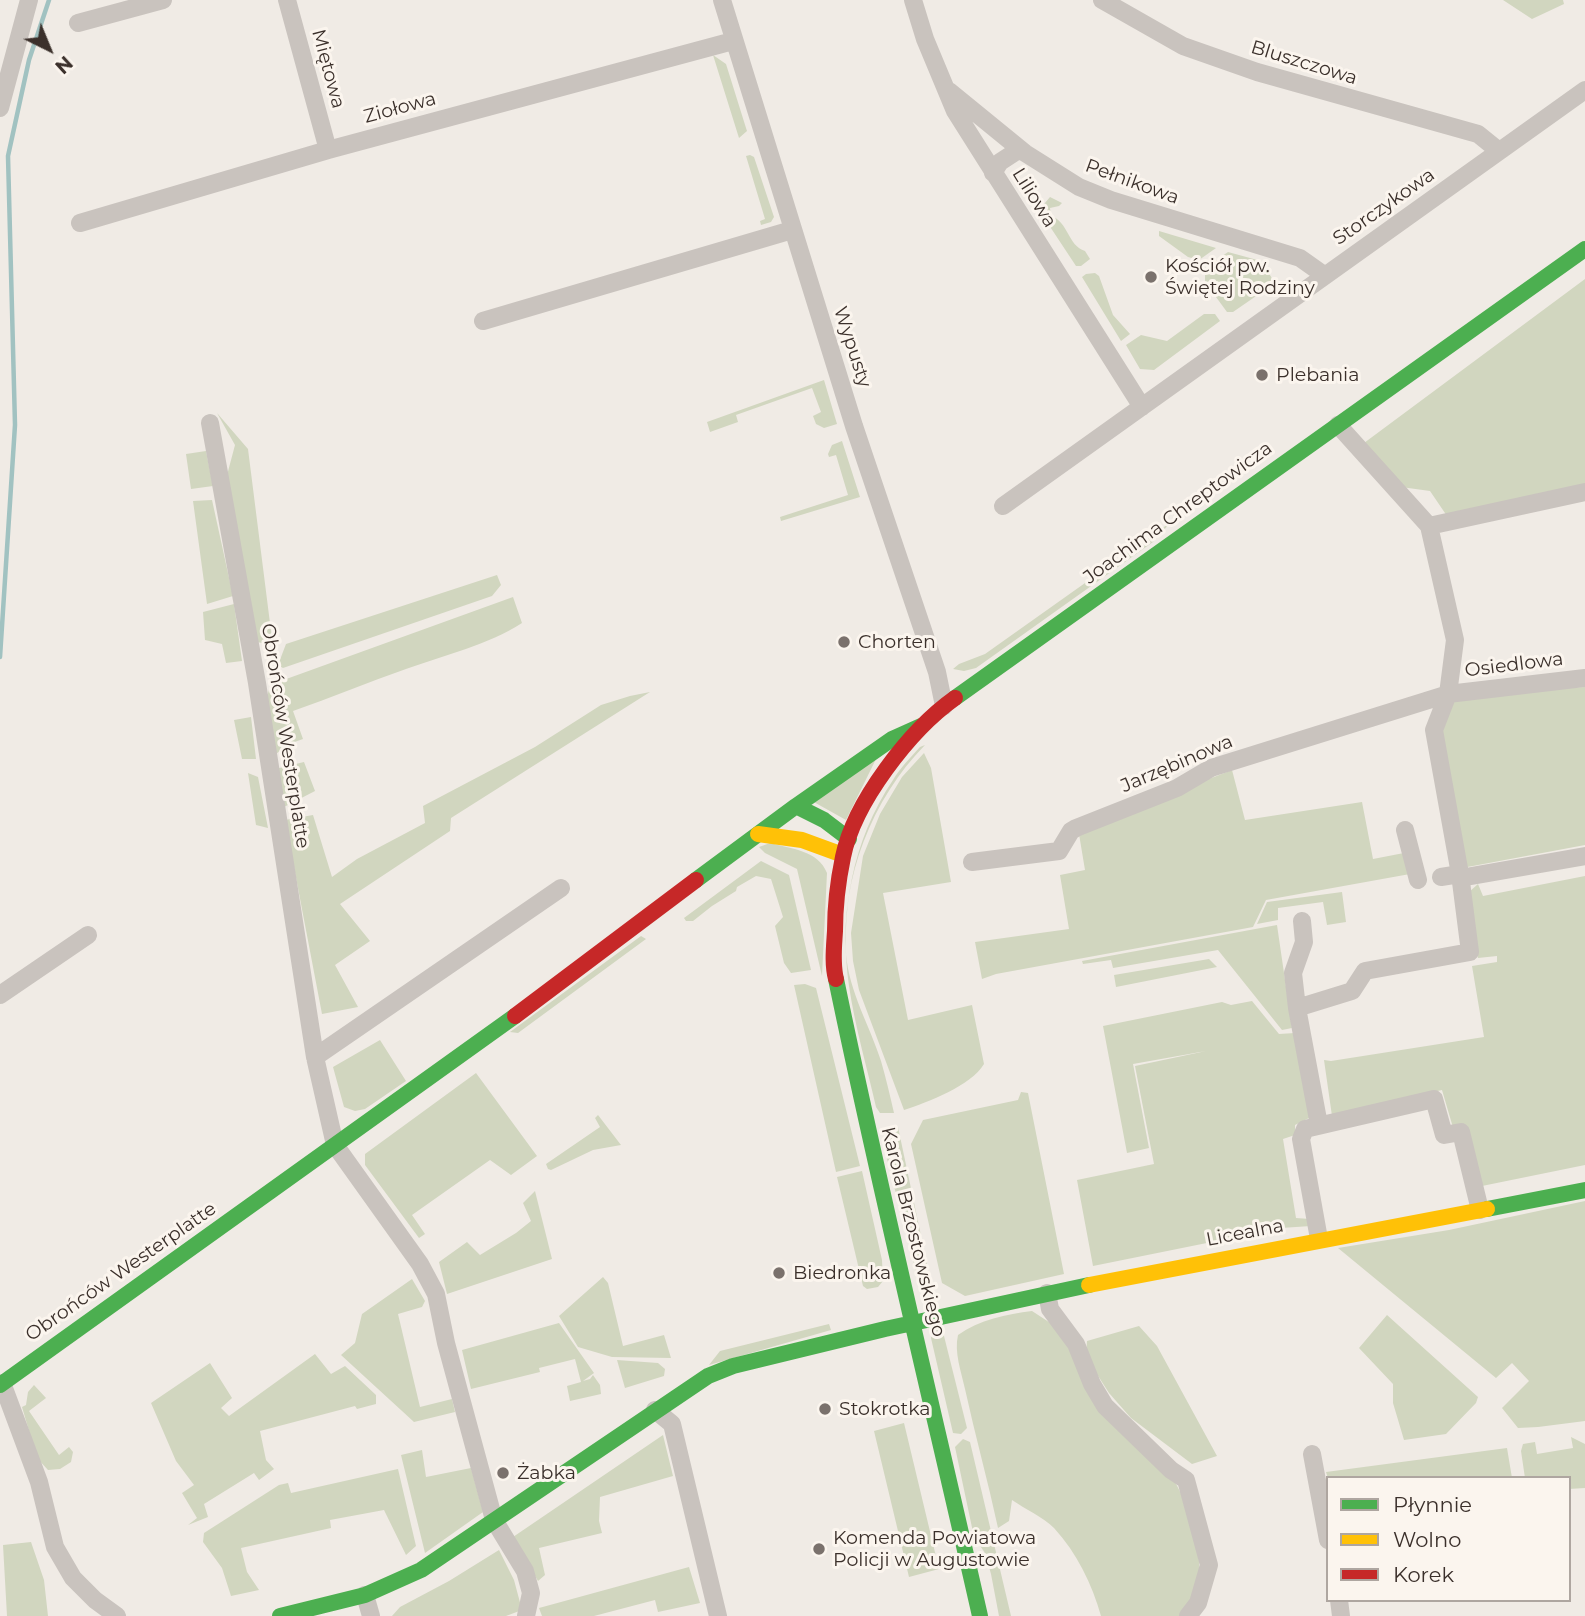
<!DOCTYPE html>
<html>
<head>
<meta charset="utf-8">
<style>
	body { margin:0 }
	#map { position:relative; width:1585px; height:1616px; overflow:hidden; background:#f0ebe5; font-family:Montserrat,sans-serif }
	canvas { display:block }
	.legend { position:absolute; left:1326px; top:1476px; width:245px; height:126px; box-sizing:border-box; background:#fbf5ee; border:2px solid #aea6a0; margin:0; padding:9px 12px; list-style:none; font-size:21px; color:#3b302b }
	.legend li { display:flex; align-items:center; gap:14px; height:35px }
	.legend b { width:35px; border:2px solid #aea6a0 }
	.north { position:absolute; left:14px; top:14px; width:70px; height:70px; -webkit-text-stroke:5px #fbf5ee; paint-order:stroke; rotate:137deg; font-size:19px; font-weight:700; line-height:28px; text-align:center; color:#3b302b }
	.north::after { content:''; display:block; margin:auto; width:24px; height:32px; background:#3b302b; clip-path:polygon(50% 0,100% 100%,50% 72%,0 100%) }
</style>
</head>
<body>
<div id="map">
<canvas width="1585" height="1616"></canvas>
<ul class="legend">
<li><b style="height:9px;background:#4caf50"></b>Płynnie</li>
<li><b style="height:9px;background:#ffc107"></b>Wolno</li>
<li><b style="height:9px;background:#c62828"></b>Korek</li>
</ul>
<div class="north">N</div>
</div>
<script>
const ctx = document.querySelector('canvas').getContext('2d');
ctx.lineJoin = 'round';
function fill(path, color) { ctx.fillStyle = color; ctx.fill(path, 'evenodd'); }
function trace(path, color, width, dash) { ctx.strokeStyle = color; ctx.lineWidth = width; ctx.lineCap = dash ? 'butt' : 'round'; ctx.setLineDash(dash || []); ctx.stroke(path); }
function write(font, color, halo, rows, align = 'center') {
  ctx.font = font + ' Montserrat,sans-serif'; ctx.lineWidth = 6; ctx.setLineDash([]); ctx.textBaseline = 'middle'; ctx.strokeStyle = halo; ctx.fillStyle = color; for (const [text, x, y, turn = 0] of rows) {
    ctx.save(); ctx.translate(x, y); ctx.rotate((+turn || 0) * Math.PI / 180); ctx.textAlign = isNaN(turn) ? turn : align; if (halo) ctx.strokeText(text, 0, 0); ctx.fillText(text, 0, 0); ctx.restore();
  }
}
fill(new Path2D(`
	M1503 0H1563L1564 4 1532 19Z
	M713 55 726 64 746 128 747 131 739 138Z
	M750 155 754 157 774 217 771 222 761 225 760 221 765 219 746 156Z
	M1050 197 1062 203 1059 206 1050 208 1051 216C1068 221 1068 246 1085 251L1090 259 1081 266H1076L1039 210Z
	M1159 231 1216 248 1199 260 1188 257 1159 236Z
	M1228 252 1261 261 1275 283 1233 312H1227L1205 282V268Z
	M1095 273 1099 276 1113 315 1130 334 1121 341 1082 277 1086 274Z
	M1585 279V485L1447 516 1430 491 1401 487 1364 443Z
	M1204 314H1215L1220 321 1154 370 1140 369 1126 345 1141 335 1167 341Z
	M824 380 837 424 824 428 816 424 813 416 821 412 812 388 736 415 738 422 710 432 707 422Z
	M217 413 248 449 272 639 267 644 257 642 226 479 235 445Z
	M842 441 860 497 781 521 780 517 848 495 836 455 829 457 828 454 832 445Z
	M206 451 213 486 191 489 186 454Z
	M212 500 233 596 207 604 193 501Z
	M1171 522 1153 542 976 668 964 671 953 669 959 664 985 654Z
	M497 575 501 585 492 596 283 668 278 665 286 644Z
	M513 597 522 623C488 645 445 655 406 669 368 682 331 698 293 711L303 739 286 745 274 756 265 703 269 690 278 682Z
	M234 604 242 661 226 663 222 644 205 640 203 612Z
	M1585 687V845L1462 868 1434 730 1448 694Z
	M650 692 451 818 450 831 340 904 370 941 335 965 358 1007 322 1014 285 820 313 815 332 877 357 859 425 823 423 806 535 747 601 705 630 696Z
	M251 717 256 759H242L234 720Z
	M925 745C872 799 841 878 846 954 849 992 870 1026 881 1061 886 1078 890 1096 894 1113H880L876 1107C867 1067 855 1027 849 986 839 914 852 841 893 780 900 768 911 757 920 747Z
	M924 753 931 768 951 882 883 893 908 1020 972 1005 984 1064C971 1086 928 1102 904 1110L859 990 853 961 851 933 863 856 880 814 902 777Z
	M877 757 846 820 812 801Z
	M304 762 315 791 282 808 275 769Z
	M1232 770 1245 820 1362 802 1373 859 1404 853 1410 874 1266 900 1253 927 996 974 982 979 975 942 1069 929 1060 875 1085 870 1079 834 1101 821Z
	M248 773 258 777 268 828 256 825Z
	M770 843C791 849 818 850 827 873L822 976 797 869 765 853 759 847Z
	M761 861 789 875 811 970 791 973 784 963 775 926 783 917 771 879 756 876 737 887 736 891 712 906 693 921H686L684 918Z
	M1585 876V1165L1482 1186 1454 1131 1442 1090 1332 1116 1324 1060 1331 1061 1484 1037 1472 966 1497 962V956L1478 958 1469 897V892L1478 884 1483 896Z
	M1342 892 1346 922 1327 925 1323 902 1278 908V920L1257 924 1267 902Z
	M1277 925 1292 1028 1282 1030 1218 950 1113 968 1111 960 1083 964 1082 961Z
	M641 936 646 939 518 1033 510 1032Z
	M1209 959 1217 967 1116 987 1114 975Z
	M805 984 816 988 860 1166 836 1172 794 985Z
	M1252 1001 1279 1034 1295 1033 1310 1110 1309 1118 1295 1125V1135L1283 1139 1296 1218 1310 1219 1311 1226 1281 1228 1093 1266 1077 1180 1154 1164 1135 1066 1206 1051 1133 1064 1149 1148 1127 1153 1103 1026 1222 1002 1231 1005Z
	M380 1040 406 1081 365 1109 355 1111 344 1107 333 1067Z
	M476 1073 537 1156 511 1175 490 1160 412 1215 425 1234 419 1238 365 1165V1154Z
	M1021 1092 1028 1093 1064 1274 965 1296 942 1283 911 1144 923 1120 1018 1100Z
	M598 1115 621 1145 593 1150 551 1170 548 1169 546 1164 600 1127 595 1118Z
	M898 1127 927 1264 924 1273 917 1276 882 1139 887 1131Z
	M862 1171 882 1260 883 1281 878 1287 867 1289 863 1286 837 1177Z
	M535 1191 552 1259 447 1294 439 1262 467 1242 480 1255 516 1233 531 1221 523 1203Z
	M1585 1201V1421L1538 1427 1518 1428 1502 1408 1529 1381 1512 1363 1496 1378 1338 1248 1449 1230Z
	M603 1277 608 1283 623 1346 664 1335 671 1358 612 1357 578 1347 559 1316Z
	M412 1279 425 1301 422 1307 398 1314 420 1407 452 1399 455 1412 414 1422 341 1355 355 1343 362 1314Z
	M1032 1311 1055 1326 1067 1341 1081 1378 1175 1482C1191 1510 1202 1550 1199 1582 1198 1593 1188 1606 1183 1616H1101C1092 1584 1077 1553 1054 1528 1043 1517 1025 1509 1012 1500L1009 1521 998 1528C988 1481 975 1435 965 1389 961 1371 954 1352 958 1335 979 1320 1007 1314 1032 1311Z
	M1387 1315 1478 1397 1476 1403 1446 1434 1404 1440 1393 1403V1384L1359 1348Z
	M559 1323 594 1373 583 1381 590 1379 593 1375 600 1385 601 1394 570 1401 567 1386 581 1382 575 1359 539 1368 540 1372 471 1389 462 1350Z
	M829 1324 831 1330 709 1365 720 1351Z
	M941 1324 967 1428 961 1434 953 1433 931 1338 933 1329Z
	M1139 1326 1157 1346 1217 1456 1192 1464 1131 1418 1109 1393 1086 1357 1087 1341Z
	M315 1354 331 1374 345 1366 376 1395V1404L357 1409 355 1406 260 1431 266 1460 274 1469 259 1480 254 1473 204 1504 208 1517 188 1525 197 1518 182 1493 194 1485 176 1461 151 1403 210 1363 232 1398 221 1408 229 1416Z
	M617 1360 658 1363 665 1369 664 1376 625 1388Z
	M34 1385 46 1398 29 1411 59 1455 69 1447 73 1452 71 1462 60 1469 48 1470 37 1458 22 1407 26 1405 28 1392Z
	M904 1423 939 1569 909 1577 874 1431Z
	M663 1435 673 1476 600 1497 599 1521 602 1533 539 1548 545 1575 538 1581 513 1537Z
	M1571 1437 1585 1444V1488L1569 1489V1478H1525L1521 1451 1523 1444 1535 1442 1537 1454 1573 1448Z
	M963 1439 970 1442 1011 1616H999L991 1574 985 1553 974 1537 955 1447Z
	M1507 1448 1512 1478H1328L1326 1472Z
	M422 1450 426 1477 471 1468 483 1512 425 1553 401 1455Z
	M398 1469 416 1546 406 1555 384 1510 330 1520 331 1528 241 1548 247 1572 259 1590 231 1596 222 1568 203 1542 204 1533 279 1485 288 1483 291 1493Z
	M31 1542 44 1580 48 1616H7L3 1545Z
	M499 1550 514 1580 522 1610 506 1616H392L400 1607 449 1581Z
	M689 1567 700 1603 658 1612 655 1600 594 1616H542L539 1608Z`), '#d1d6bf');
trace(new Path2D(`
	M0 657 15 425 8 156 29 60 49 0`), '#a1c2c1', 4.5);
trace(new Path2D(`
	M287 0 328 150
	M722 0 854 426 937 672 944 706
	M913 0 925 39 955 111 1142 407
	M1102 0 1183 46 1257 72 1478 134 1499 151
	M78 23 163 0
	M949 91 1025 153 1079 187 1111 200 1300 258 1324 275
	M0 108 29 0
	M993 173 1000 162 1020 149
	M80 223 328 150 733 41
	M483 321 792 230
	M210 423 257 683 315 1057 335 1145 420 1264 436 1294 446 1343 494 1520 525 1571 531 1593 526 1616
	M1003 506 1585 90
	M1429 526 1585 492
	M1405 830 1418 880
	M972 862 1059 851 1071 831 1076 828 1177 788 1211 768 1448 694 1585 678
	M1441 877 1460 874
	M1460 878 1585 856
	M0 995 88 935
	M1297 1008 1293 973 1304 942 1302 921
	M315 1057 561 888
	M1319 1125 1297 1008 1352 991 1365 971 1470 952 1460 874 1434 730 1448 694 1455 640 1429 526 1338 425
	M1319 1239 1301 1139 1305 1129 1434 1099 1444 1135 1461 1132 1480 1210
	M1047 1293 1050 1309 1076 1344 1092 1384 1105 1406 1171 1470 1186 1480 1209 1565 1198 1603 1188 1616
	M2 1383 39 1482 55 1547 73 1578 95 1600 117 1616
	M655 1410 672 1424 718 1616
	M1312 1454 1328 1540
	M365 1595 371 1616
	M1339 1600 1341 1616`), '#c9c3be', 18);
trace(new Path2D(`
	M955 698 1585 249
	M796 806 824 820 849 839
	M696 880 796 806 892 739 921 726
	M836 979C880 1192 932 1404 980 1616
	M1487 1209 1585 1190
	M0 1385 515 1016
	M280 1616 365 1595 421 1570 708 1376 733 1366 885 1329 1089 1285`), '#4caf50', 16);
trace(new Path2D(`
	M758 834 802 840 843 855
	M1089 1285 1487 1209`), '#ffc107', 16);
trace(new Path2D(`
	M836 979C832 964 834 947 835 931 835 907 838 881 843 857 854 802 910 730 955 698
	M515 1016 696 880`), '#c62828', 16);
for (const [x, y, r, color] of [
	[1151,277,7,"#7a716c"],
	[1262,375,7,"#7a716c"],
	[844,642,7,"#7a716c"],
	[779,1273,7,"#7a716c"],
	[825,1409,7,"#7a716c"],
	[503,1473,7,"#7a716c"],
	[819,1549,7,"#7a716c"]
]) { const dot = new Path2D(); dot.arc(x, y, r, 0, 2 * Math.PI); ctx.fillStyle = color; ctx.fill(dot); trace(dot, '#fbf5ee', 2.5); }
write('19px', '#3b302b', '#fbf5ee', [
	["Bluszczowa",1304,63,17],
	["Miętowa",328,69,75],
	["Ziołowa",400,108,-15],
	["Pełnikowa",1132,182,20],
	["Liliowa",1034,198,58],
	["Storczykowa",1384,207,-35],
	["Wypusty",852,347,72],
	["Joachima Chreptowicza",1178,513,-36],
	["Osiedlowa",1514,665,-7],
	["Obrońców Westerplatte",285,736,81],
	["Jarzębinowa",1177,764,-23],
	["Karola Brzostowskiego",913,1232,76],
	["Licealna",1245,1233,-11],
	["Obrońców Westerplatte",121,1272,-35]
]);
write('19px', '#3b302b', '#fbf5ee', [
	["Kościół pw.",1165,266],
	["Świętej Rodziny",1165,288],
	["Plebania",1276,375],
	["Chorten",858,642],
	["Biedronka",793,1273],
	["Stokrotka",839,1409],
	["Żabka",517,1473],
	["Komenda Powiatowa",833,1538],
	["Policji w Augustowie",833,1560]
], 'left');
</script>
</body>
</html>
